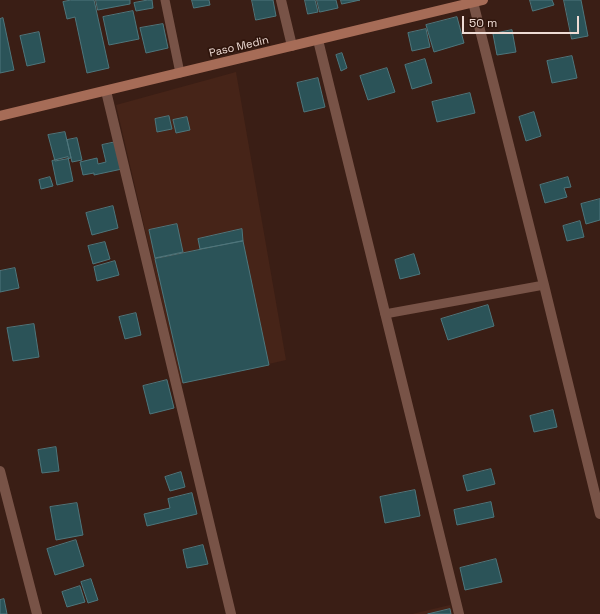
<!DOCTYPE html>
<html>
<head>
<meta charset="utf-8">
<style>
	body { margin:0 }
	#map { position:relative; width:600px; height:614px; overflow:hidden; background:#3a1e15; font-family:"Space Grotesk",sans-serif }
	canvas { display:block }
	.scale { position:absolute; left:462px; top:16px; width:117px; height:18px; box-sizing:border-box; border:2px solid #eedbd4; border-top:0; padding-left:5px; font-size:12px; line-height:14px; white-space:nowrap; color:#eedbd4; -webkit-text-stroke:3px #2f150c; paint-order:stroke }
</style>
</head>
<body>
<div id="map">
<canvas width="600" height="614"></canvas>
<div class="scale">50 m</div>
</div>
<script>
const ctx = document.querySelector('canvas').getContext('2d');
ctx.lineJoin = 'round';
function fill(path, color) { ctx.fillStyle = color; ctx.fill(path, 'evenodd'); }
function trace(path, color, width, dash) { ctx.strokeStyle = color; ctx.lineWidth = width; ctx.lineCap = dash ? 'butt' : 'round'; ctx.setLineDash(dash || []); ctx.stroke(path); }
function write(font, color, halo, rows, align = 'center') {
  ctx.font = font + ' "Space Grotesk",sans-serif'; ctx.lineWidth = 3.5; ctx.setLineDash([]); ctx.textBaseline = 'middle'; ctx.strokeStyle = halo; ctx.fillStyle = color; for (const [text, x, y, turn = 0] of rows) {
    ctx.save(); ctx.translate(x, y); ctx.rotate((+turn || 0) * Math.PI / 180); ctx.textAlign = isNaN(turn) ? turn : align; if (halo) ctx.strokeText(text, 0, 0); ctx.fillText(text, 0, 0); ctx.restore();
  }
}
fill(new Path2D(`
	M236 72 286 360 181 384 116 105Z
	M450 605 453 614H412Z`), '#462418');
const building = new Path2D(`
	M71 0H94L109 68 87 73 75 17 67 19 63 2Z
	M96 0H130V4L98 10Z
	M148 0H152L153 8 136 11 134 3Z
	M192 0H209L210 5 194 8Z
	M252 0H273L276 16 256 20Z
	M305 0H315L318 12 308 14Z
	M317 0H336L338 8 320 12Z
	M341 0H360L342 4Z
	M530 0H552L554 5 533 11Z
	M564 0H581L588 36 572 39Z
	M133 11 139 39 109 45 103 17Z
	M457 17 464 43 434 52 426 25Z
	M3 18 14 70 0 73V19Z
	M163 24 168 48 146 53 140 28Z
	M426 29 430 47 412 51 408 33Z
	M512 30 516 52 497 55 493 34Z
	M39 32 45 62 27 66 20 36Z
	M342 53 347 68 341 71 336 55Z
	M572 56 577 78 552 83 547 61Z
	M425 59 432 83 412 89 405 65Z
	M387 68 395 92 368 100 360 76Z
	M318 78 325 107 304 112 297 83Z
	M470 93 475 113 437 122 432 102Z
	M534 112 541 136 526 141 519 117Z
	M169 116 172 129 157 132 155 119Z
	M187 117 190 130 176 133 173 120Z
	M65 132 71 158 55 161 48 135Z
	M77 138 82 160 72 162 67 140Z
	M116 142 122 169 94 175V173L83 175 80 162 97 158 98 164 106 162 102 145Z
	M68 157 73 181 57 185 52 161Z
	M50 177 53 186 41 189 39 180Z
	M568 177 571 187 564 188 567 197 545 203 540 185Z
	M600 199V220L586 224 581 204Z
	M113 206 118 228 92 235 86 213Z
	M580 221 584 237 567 241 563 226Z
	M177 224 183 252 155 258 149 230Z
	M242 229 243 241 200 249 198 239Z
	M243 241 269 365 183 383 155 259Z
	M105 242 110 259 93 264 88 246Z
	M414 254 420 274 400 279 395 260Z
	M115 261 119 275 97 281 94 267Z
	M15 268 19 288 0 292V271Z
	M488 305 494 326 448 340 441 319Z
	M136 313 141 335 125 339 119 317Z
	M34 324 39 357 13 361 7 328Z
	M167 380 174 408 150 414 143 386Z
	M553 410 557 427 534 432 530 416Z
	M56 447 59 471 42 473 38 450Z
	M491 469 495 484 467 491 463 476Z
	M181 472 185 487 170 491 165 477Z
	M415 490 420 516 385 523 380 497Z
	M192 493 197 514 147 526 144 514 170 508 168 499Z
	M491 502 494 517 457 525 454 510Z
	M77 503 83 535 56 540 50 507Z
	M76 540 84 566 55 575 47 549Z
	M203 545 208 564 187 568 183 550Z
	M496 559 502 582 465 590 460 568Z
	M91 579 98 600 88 603 81 582Z
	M80 586 85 602 67 607 62 592Z
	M4 599 7 614H0V600Z
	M450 609 451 614H428Z`);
fill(building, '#2b5358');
trace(building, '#4e767c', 1);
trace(new Path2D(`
	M165 0 180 73
	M385 314 544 285`), '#785347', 9);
trace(new Path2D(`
	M281 0 292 46
	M473 2 544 285 600 514
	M318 40 459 614
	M106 91 231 614
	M0 471 37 614`), '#785347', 10);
trace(new Path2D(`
	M0 116 483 0`), '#a66c57', 10);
write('11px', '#eedbd4', '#2f150c', [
	["Paso Medin",239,47,-13]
]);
</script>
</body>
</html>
